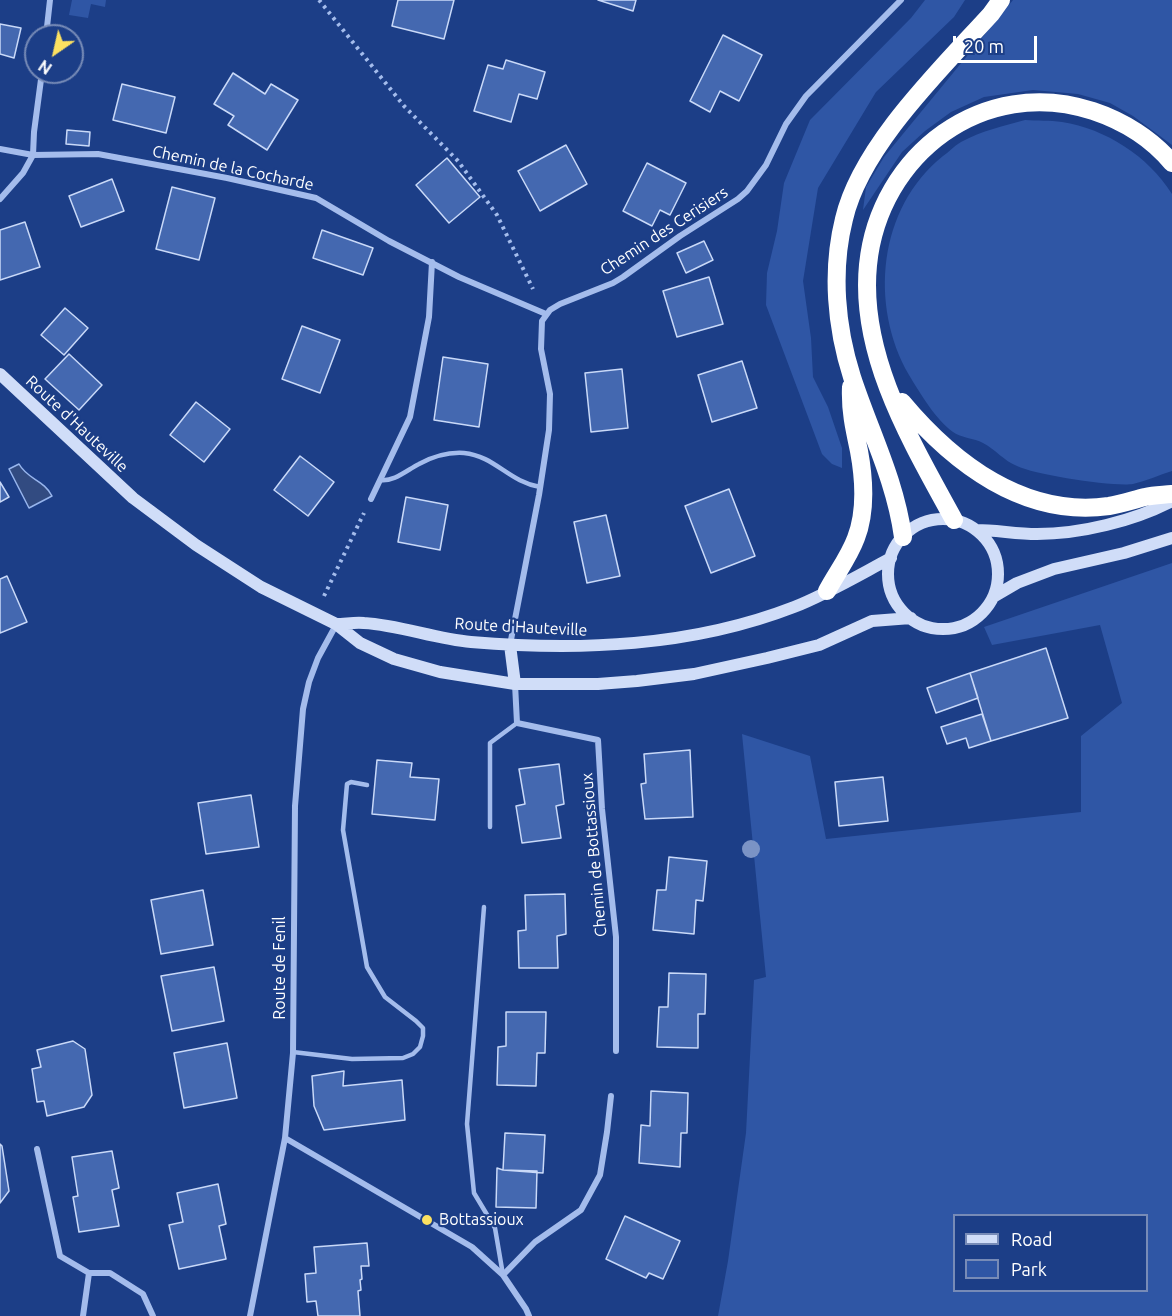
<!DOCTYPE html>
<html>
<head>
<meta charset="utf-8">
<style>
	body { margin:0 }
	#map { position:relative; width:1172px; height:1316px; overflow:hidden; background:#1c3e87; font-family:Ubuntu,sans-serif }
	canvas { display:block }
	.legend { position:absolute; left:953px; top:1214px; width:195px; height:78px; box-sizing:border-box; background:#1c3e87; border:2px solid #778bb7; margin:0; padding:8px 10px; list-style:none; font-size:18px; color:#fff }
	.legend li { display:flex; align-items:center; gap:12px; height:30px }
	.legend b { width:30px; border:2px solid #778bb7 }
	.north { position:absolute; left:24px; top:24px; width:60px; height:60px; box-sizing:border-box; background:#1c3e87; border:2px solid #778bb7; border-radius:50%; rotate:214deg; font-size:16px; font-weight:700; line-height:24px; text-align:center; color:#fff }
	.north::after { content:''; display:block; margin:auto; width:21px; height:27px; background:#fce161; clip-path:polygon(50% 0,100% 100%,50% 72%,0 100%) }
	.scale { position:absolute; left:953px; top:36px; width:84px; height:27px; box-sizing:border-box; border:3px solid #fff; border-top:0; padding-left:8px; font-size:18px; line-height:21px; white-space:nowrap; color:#fff; -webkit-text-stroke:4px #1c3e87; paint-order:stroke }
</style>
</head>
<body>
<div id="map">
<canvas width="1172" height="1316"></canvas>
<ul class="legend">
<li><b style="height:8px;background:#d0ddf8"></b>Road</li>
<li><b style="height:16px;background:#2f56a5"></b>Park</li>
</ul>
<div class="north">N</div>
<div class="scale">20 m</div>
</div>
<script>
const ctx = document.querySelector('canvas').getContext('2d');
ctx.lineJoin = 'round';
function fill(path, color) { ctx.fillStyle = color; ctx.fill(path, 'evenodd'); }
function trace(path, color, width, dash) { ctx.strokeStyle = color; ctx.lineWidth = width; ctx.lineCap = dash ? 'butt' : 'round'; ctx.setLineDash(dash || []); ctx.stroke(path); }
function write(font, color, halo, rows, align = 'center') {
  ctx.font = font + ' Ubuntu,sans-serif'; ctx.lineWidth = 4.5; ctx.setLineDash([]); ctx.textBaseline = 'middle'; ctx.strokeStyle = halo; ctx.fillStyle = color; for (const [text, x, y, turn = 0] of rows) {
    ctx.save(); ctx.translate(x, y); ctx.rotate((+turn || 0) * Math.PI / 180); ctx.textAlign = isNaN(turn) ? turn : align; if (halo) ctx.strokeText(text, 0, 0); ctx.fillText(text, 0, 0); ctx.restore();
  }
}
fill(new Path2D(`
	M72 0H106L105 7 91 4 88 18 69 15Z
	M925 0H965L954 17 876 92 818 188 803 281 811 338 813 377 828 407 842 448V468L832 464 822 454 766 305 767 273 777 231 784 183 810 120 911 18Z
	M1013 0H1172V145L1133 116 1110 103 1078 94 1033 90 984 97 951 112 925 131 902 152 863 210 866 187 884 157Z
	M1025 120C1037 121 1050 120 1062 122 1106 129 1148 156 1172 194V471C1159 475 1146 481 1133 484 1114 487 1035 475 1017 466 1004 461 995 449 983 443 974 438 961 438 953 432 936 420 920 393 909 375 869 305 878 208 943 156 949 152 954 146 961 142 981 131 1003 126 1025 120Z
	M1172 563V1316H718L728 1261 746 1133 754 980 766 977 742 734 810 756 826 839 1081 812V736L1122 703 1100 625 992 645 984 627ZM954 1216H1146V1290H954Z`), '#2f56a5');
const water = new Path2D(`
	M19 464C27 479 44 480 52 496L29 508 9 469Z`);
fill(water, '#324b81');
trace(water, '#97b5ed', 1.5);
const building = new Path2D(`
	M398 0H454L444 39 392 26Z
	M598 0H636L633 11Z
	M0 24 21 28 14 58 0 54Z
	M723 35 762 55 739 101 720 91 710 112 690 101Z
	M506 60 545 72 537 99 519 94 511 122 474 111 488 65 503 69Z
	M233 73 265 94 271 84 298 100 267 150 228 125 234 116 214 104Z
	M122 84 175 97 166 133 113 120Z
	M67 130 90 132 89 146 66 144Z
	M566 145 587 184 540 211 518 171Z
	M447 158 480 197 449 223 416 185Z
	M647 163 686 183 670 215 660 210 652 226 623 211Z
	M112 179 124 211 81 227 69 196Z
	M172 187 215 198 199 260 156 249Z
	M25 222 40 267 0 280V230Z
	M322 230 373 248 363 275 313 258Z
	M704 241 713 260 686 273 677 253Z
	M709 277 723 324 677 337 663 291Z
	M65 308 88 328 64 355 41 335Z
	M302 326 340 340 320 393 282 379Z
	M69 354 102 385 79 410 45 379Z
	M443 357 488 364 479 427 434 420Z
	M742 361 757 408 712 422 698 375Z
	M622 369 628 428 591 432 585 373Z
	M196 402 230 429 204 462 170 435Z
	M300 456 334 482 308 516 274 490Z
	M0 482 9 497 0 502Z
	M729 489 755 556 711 573 685 506Z
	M406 497 448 505 440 550 398 542Z
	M606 515 620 576 587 583 574 522Z
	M7 576 27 622 0 633V579Z
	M1046 648 1068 718 991 741 970 673Z
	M970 673 978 698 936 713 927 688Z
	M982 714 991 741 969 748 966 738 947 744 941 727Z
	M690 750 693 817 645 819 641 784 646 783 644 754Z
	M377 760 412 763 410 777 439 779 435 820 372 814Z
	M559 764 564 804 556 806 561 838 522 843 516 806 525 804 519 769Z
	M883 777 888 821 839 826 835 782Z
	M251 795 259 847 206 854 198 803Z
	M669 857 707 861 703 901 696 900 694 934 653 930 657 890H666Z
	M203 890 213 945 161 954 151 900Z
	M565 894 566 934 557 936 558 968H519L518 931 526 930 525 895Z
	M214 967 224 1021 172 1031 161 976Z
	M669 973 706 974 705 1014H698V1048L657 1047 659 1007H668Z
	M506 1012H546L545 1053H537L536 1086 497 1085 498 1047 506 1046Z
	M73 1041 85 1049 92 1095 84 1107 47 1116 44 1101 37 1102 32 1069 41 1067 37 1050Z
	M227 1043 237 1098 184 1108 174 1053Z
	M344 1071 343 1086 402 1080 405 1120 324 1130 314 1106 312 1076Z
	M651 1091 688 1093 687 1133H681L680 1167 639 1163 641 1125 650 1126Z
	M505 1133 545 1135 543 1173 503 1170Z
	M0 1144 2 1146 9 1191 0 1203Z
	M112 1151 119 1188 112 1190 119 1226 79 1232 73 1197 78 1196 72 1157Z
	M497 1168 503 1170 537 1171 536 1208 496 1207Z
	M218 1184 226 1224 219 1226 226 1259 179 1269 169 1225 183 1222 177 1193Z
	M625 1216 680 1241 663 1279 649 1273 646 1278 606 1259Z
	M367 1243 369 1266H361L362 1279 360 1280 361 1290 358 1291 360 1316H318L316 1301 307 1302 305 1274 316 1273 314 1247Z`);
fill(building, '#4468b0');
trace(building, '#c9d9f8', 1.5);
trace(new Path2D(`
	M319 0 404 106 458 161 497 215 533 289
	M324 596 364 513`), '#a4bcec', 4, [3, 4.5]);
trace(new Path2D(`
	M380 480C394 482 407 470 419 464 432 457 449 452 464 453 495 456 509 482 540 487
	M490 827V743L517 723
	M484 907 467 1124 474 1193 495 1228 503 1275
	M293 1052 352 1059 403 1058 413 1054 420 1047 423 1036V1028L416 1021 385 997 367 967 343 830 347 784 351 782 367 785`), '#a4bcec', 4.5);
trace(new Path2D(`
	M46 36 50 0
	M0 149 33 155 98 154 227 178 316 198 389 241 459 277 546 314
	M0 199 23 173 33 155 34 132 42 72
	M371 499 410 417 429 317 432 262
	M510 645 539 495 549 430 550 394 541 349 542 321 550 310 560 304 613 283 623 277 680 236 738 199 747 191 766 165 786 124 806 96 901 0
	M515 684 517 723 598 740 602 809 616 937V1051
	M285 1138 472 1247 503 1275 526 1309 529 1316
	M37 1149 60 1256 89 1273H110L143 1294 153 1316
	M503 1275 535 1242 581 1210 600 1175 607 1132 611 1096
	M83 1316 89 1273
	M250 1316 285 1138 293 1053 295 806 303 709 309 682 318 658 336 625`), '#a4bcec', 6);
trace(new Path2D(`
	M0 374 133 498 196 545 261 587 336 624 360 643 394 659 440 672 515 684H598L637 681 694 674 767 658 819 645 872 621 911 618
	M888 574a55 55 0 1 1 110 0a55 55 0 1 1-110 0Z
	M976 530C996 530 1016 534 1037 534 1080 534 1134 521 1172 501
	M993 597 1017 583 1054 569 1124 553 1172 538
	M336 624C345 624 355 622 364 623 400 625 435 639 471 642 579 651 691 647 794 607 827 594 859 575 891 558
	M510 645 515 684`), '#d0ddf8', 12);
trace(new Path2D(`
	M902 402C953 463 1024 518 1109 506 1121 504 1133 500 1145 497 1154 495 1163 495 1172 494
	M954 520C912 443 859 356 868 265 879 154 984 75 1093 111 1123 121 1152 139 1172 163
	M903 537C895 479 870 432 852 377 836 327 831 271 844 219 861 146 941 69 991 14L1001 0
	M827 591C836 574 849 557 856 538 866 512 864 478 859 451 854 428 850 410 851 387`), '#fff', 18);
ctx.fillStyle = '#7b93c5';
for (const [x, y] of [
	[751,849]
]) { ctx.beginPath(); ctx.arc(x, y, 9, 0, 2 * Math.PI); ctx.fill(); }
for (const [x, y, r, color] of [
	[427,1220,6,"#fce161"]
]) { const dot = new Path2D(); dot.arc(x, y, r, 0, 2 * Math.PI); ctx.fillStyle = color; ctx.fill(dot); trace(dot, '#1c3e87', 2); }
write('16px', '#fff', '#1c3e87', [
	["Chemin de la Cocharde",233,168,12],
	["Chemin des Cerisiers",664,231,-33],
	["Route d'Hauteville",77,424,43],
	["Route d'Hauteville",521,627,3],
	["Chemin de Bottassioux",594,855,-95],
	["Route de Fenil",280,968,-90]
]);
write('16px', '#fff', '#1c3e87', [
	["Bottassioux",439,1220]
], 'left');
</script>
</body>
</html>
